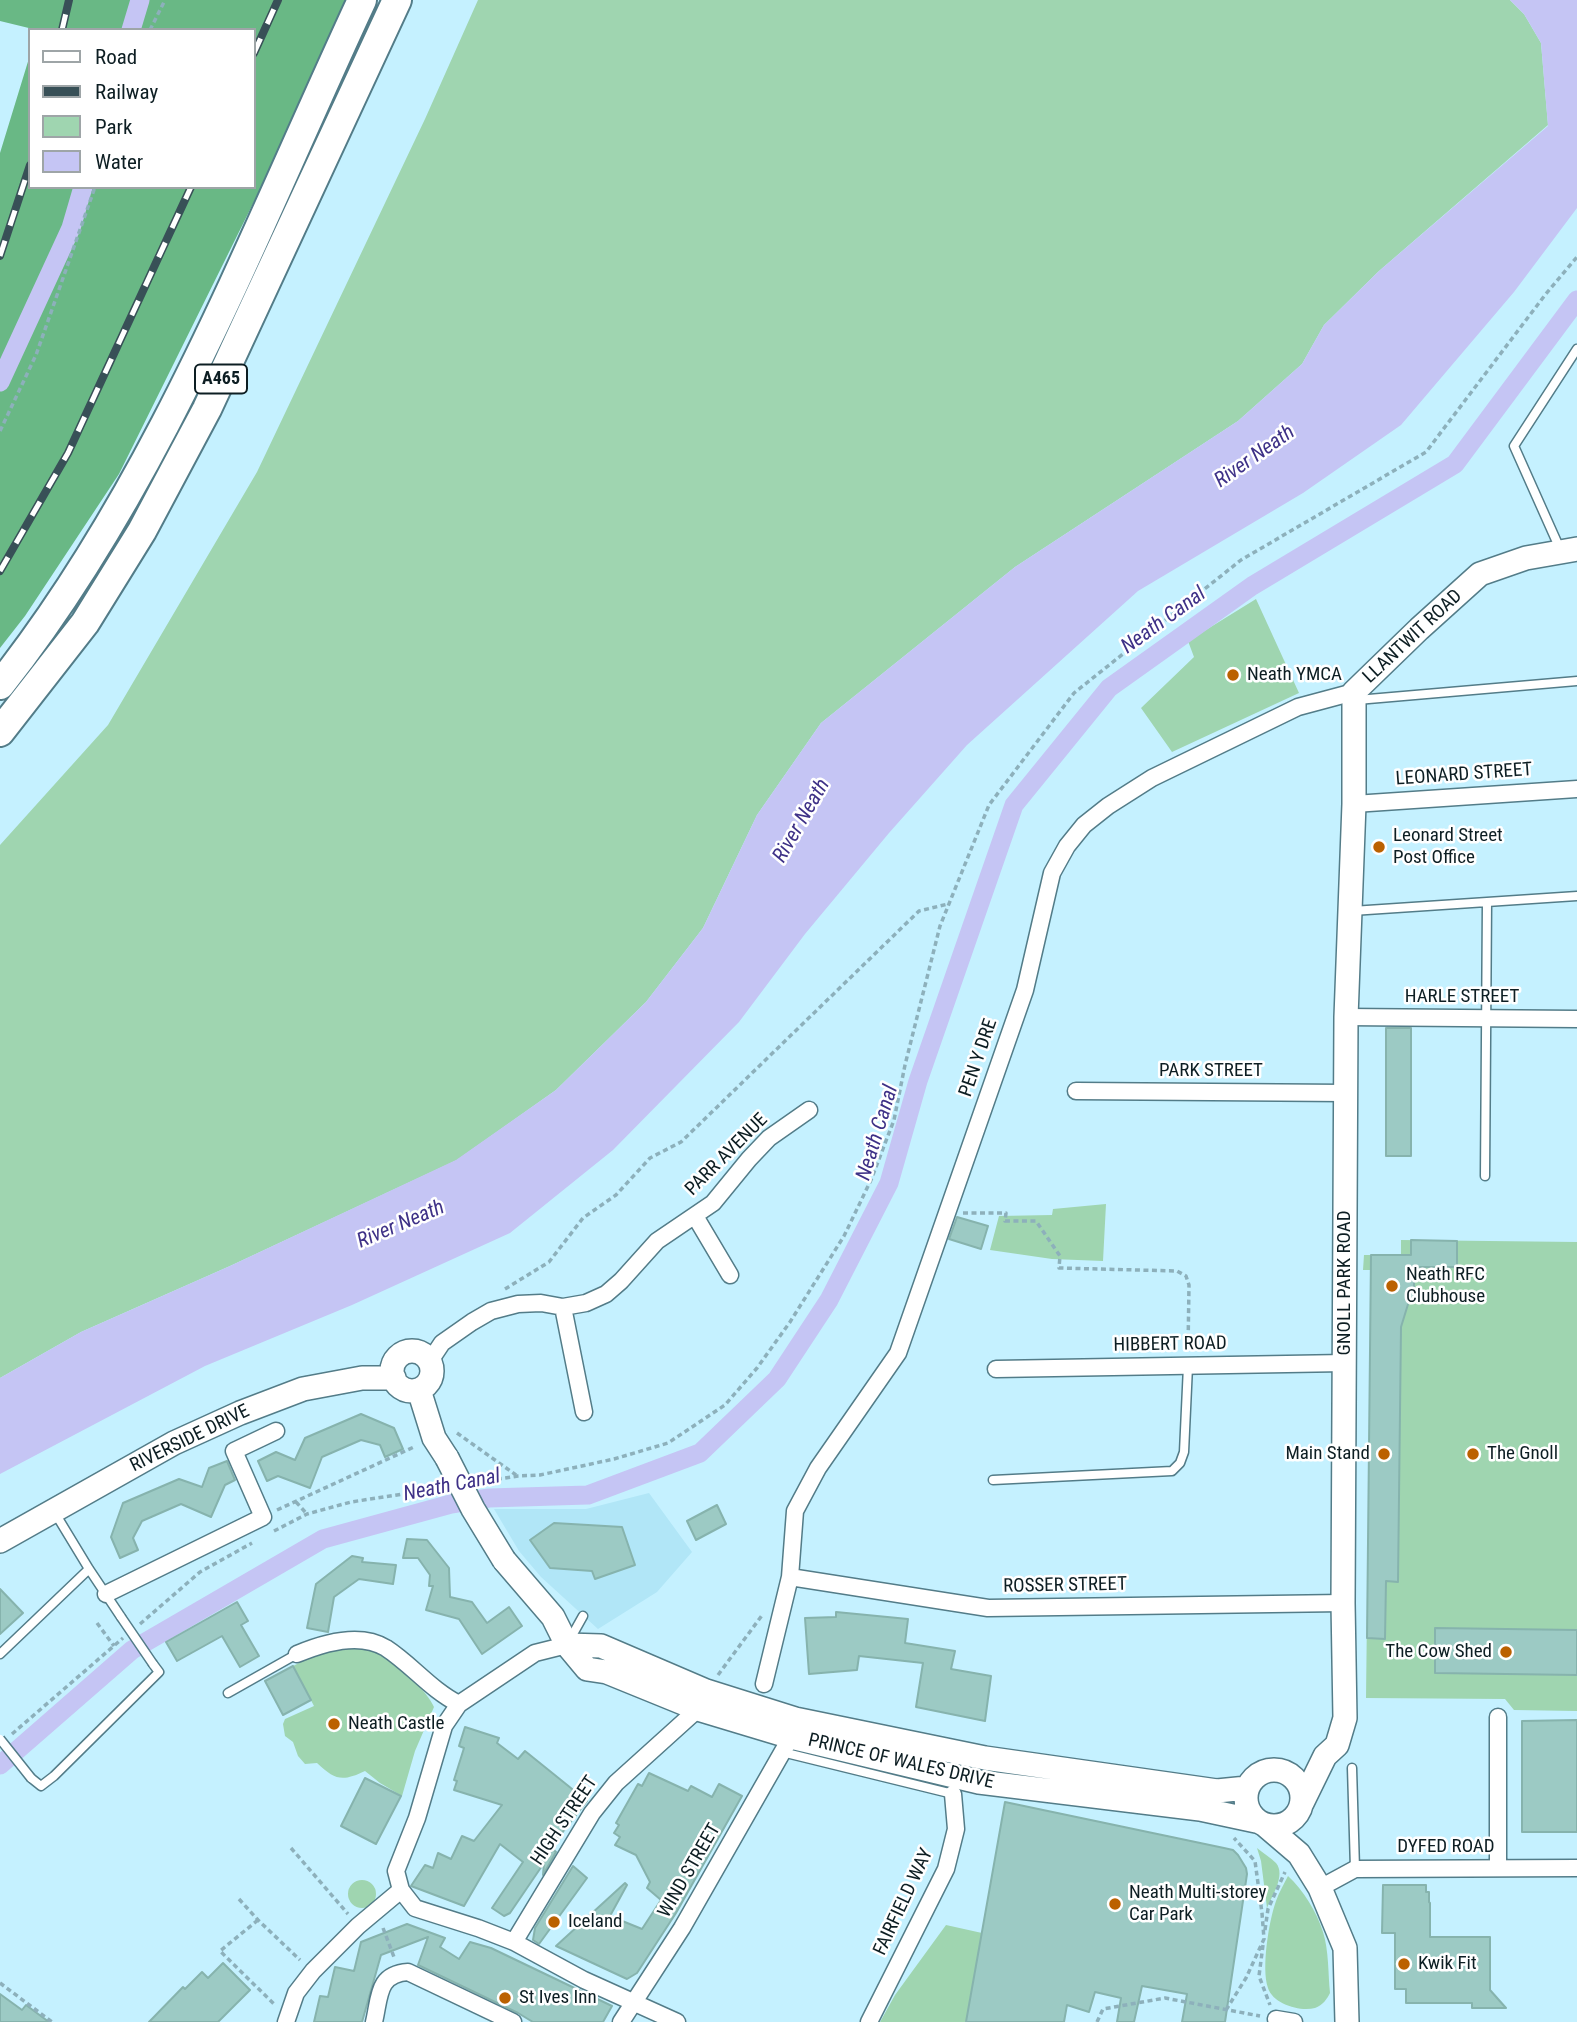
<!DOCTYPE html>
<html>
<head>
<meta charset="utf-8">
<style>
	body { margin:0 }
	#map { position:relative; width:1577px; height:2022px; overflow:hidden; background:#c5f1ff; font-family:"Roboto Condensed",sans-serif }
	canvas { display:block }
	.legend { position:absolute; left:28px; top:28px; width:228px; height:161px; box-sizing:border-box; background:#fff; border:2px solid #9ea5a7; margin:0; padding:9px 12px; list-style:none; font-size:21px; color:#0d1e23 }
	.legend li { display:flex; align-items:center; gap:14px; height:35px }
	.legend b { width:35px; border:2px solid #9ea5a7 }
</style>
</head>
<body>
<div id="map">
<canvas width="1577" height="2022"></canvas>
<ul class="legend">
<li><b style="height:9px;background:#fff"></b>Road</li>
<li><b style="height:9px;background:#385057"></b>Railway</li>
<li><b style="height:19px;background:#9fd5b0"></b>Park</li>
<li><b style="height:19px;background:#c5c5f4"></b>Water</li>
</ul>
</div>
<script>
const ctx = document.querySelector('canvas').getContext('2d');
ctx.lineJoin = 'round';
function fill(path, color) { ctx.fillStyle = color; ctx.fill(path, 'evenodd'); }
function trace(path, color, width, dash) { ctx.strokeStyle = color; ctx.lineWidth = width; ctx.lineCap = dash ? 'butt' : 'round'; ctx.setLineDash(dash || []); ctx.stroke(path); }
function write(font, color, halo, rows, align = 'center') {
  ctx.font = font + ' "Roboto Condensed",sans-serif'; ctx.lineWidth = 5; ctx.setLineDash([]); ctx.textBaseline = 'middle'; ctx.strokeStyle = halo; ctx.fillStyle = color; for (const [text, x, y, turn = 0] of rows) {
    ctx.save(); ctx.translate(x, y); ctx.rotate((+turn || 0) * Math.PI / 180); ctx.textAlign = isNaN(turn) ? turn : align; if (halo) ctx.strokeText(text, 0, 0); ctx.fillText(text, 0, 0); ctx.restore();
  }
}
fill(new Path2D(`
	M649 1493 692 1552 657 1592 598 1629 541 1577 519 1551 494 1509H586Z`), '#b1e6f7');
fill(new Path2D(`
	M478 0H1510L1524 14 1541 43 1548 125 1379 271 1324 325 1302 364 1238 421 1015 567 821 723 757 815 703 928 646 1002 556 1090 457 1160 230 1266 81 1332 0 1378V845L108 725 257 472 425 119Z
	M1256 599 1299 693 1172 752 1141 708 1194 657 1188 641Z
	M1106 1204 1103 1261 1052 1259 990 1250 999 1216 1052 1215 1053 1209Z
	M1401 1240 1577 1242V1711L1514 1710 1505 1699 1366 1698 1371 1270H1363L1364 1255H1401Z
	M354 1647C363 1649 375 1649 382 1654 397 1662 428 1692 434 1707L415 1751 402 1796 380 1783 365 1771C342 1782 335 1780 317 1763L305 1764 298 1756 293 1742 285 1736 283 1724 285 1719 314 1706 293 1666 319 1653Z
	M1257 1848C1263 1853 1271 1858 1276 1863 1286 1875 1272 1896 1267 1908L1261 1861Z
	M1288 1876C1303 1890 1317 1912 1323 1932 1329 1951 1328 1973 1330 1993 1327 1999 1323 2005 1315 2008 1300 2012 1273 2004 1268 1988 1261 1969 1269 1920 1276 1901 1279 1892 1284 1884 1288 1876Z
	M348 1894a14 14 0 1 1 28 0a14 14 0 1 1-28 0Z
	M946 1925 982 1933 966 2022H880L895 1995Z`), '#9fd5b0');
fill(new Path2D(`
	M0 0H348L288 133 119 474 25 616 0 648V153L30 55V187H254V30H37L0 21Z`), '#69b885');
fill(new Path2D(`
	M1510 0H1577V208L1514 292 1401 425 1303 493 1138 591 967 745 889 833 805 934 739 1022 613 1150 510 1233 352 1305 205 1366 0 1474V1378L81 1332 230 1266 456 1160 556 1090 646 1002 703 928 757 815 821 723 1015 567 1238 421 1302 364 1324 325 1379 271 1548 126 1541 43 1524 14Z`), '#c5c5f4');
trace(new Path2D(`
	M131 30 140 0
	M0 382 71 228 83 187
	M0 1765 132 1650 323 1539 451 1504 489 1498 588 1495 700 1453 777 1379 829 1300 889 1183 918 1081 1014 805 1109 688 1252 586 1455 464 1577 300`), '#c5c5f4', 19);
const building = new Path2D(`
	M1386 1028H1411V1156H1386Z
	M957 1217 988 1226 981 1249 949 1239Z
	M1411 1240 1457 1241V1267H1414V1301H1409L1401 1327 1398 1582 1386 1581 1385 1639 1367 1638 1371 1255H1411Z
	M361 1414 394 1428 403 1449 385 1457 380 1445 361 1440 322 1457 310 1488 278 1476 267 1481 258 1461 276 1452 295 1460 305 1438Z
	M227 1461 235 1480 225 1485 211 1517 181 1504 142 1521 133 1538 138 1550 120 1558 111 1537 123 1503 179 1479 202 1487 209 1468Z
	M717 1505 726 1524 696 1540 687 1521Z
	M554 1523 622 1527 635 1565 595 1579 592 1571 550 1568 530 1540Z
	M407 1539 427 1540 449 1568 450 1597 472 1602 487 1623 509 1607 522 1626 482 1654 459 1619 426 1610 433 1586H429L430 1575 418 1558H403Z
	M352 1556 363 1558 362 1562 396 1565 393 1584 359 1579 334 1597 328 1632 307 1628 316 1584Z
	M0 1589 23 1613 0 1634Z
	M237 1602 248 1621 241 1625 259 1656 240 1667 222 1636 177 1661 166 1642Z
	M836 1612 908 1619 905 1643 955 1651 951 1669 991 1676 985 1721 916 1707 923 1663 859 1656 857 1670 809 1674 805 1618 836 1617Z
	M1435 1628 1577 1630V1675L1435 1673Z
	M293 1666 311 1700 283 1715 265 1681Z
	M1577 1720V1832H1522V1721Z
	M465 1727 499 1738 497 1743 518 1759 525 1751 587 1801 555 1842 552 1848 556 1852 543 1875 544 1863 510 1913 504 1916 492 1908 523 1862 500 1844 464 1906 411 1886 425 1865 433 1868 438 1853 451 1859 462 1836 474 1841 502 1805 454 1790 457 1781 454 1780 464 1748 459 1746Z
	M649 1773 688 1791 691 1786 712 1797 719 1784 742 1796 676 1913 637 1973 627 1979 556 1946 625 1883 627 1885 610 1916 642 1929 661 1900 647 1888 650 1882 636 1855 615 1845 620 1837 614 1833 619 1825 616 1823 638 1784 642 1786Z
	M365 1778 401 1796 376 1844 341 1826Z
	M1005 1802 1224 1848 1233 1850 1238 1855 1246 1868 1247 1874 1225 2022H1182L1187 1994 1142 1986 1134 2022H1117L1121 1998 1095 1992 1089 2012 1067 2005 1064 2022H966Z
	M573 1866 587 1878 539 1944 533 1940 535 1928Z
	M1383 1885H1426V1892H1429V1902L1430 1903V1937H1490V1990L1506 2008H1472V2003H1406V1989H1395V1933H1382Z
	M407 1924 445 1938 440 1947 459 1959 470 1942 491 1948 612 2006 603 2022H533L518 2013 418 1965 428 1937 381 1955 362 2022H314L320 1996 328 1997 335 1967 354 1971 361 1942Z
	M223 1963 250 1990 218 2022H149L183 1987 185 1989 202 1972 208 1978Z
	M0 1994 22 2010 26 2005 49 2022H0Z`);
fill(building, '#9ccac4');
trace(building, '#86b3ad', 2);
const lane = new Path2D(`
	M1560 549 1514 446 1577 349
	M1357 700 1577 681
	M1352 911 1577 896
	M1485 1176 1487 902
	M993 1480 1172 1471 1180 1463 1184 1452 1188 1366
	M55 1513 89 1569 121 1617
	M569 1641 583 1616
	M0 1654 89 1569
	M228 1693 297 1654
	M782 1752 953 1794
	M1352 1768 1355 1869
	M31 1778 41 1786 54 1776 159 1672 153 1664`);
const street = new Path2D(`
	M1354 804 1577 789
	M1346 1017 1577 1019
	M1076 1091 1346 1093
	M695 1216 730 1275
	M563 1307 584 1412
	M430 1361 442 1343 472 1322 491 1311 518 1304 541 1303 563 1307 586 1303 606 1294 621 1281 657 1241 713 1203 749 1159 769 1138 809 1110
	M996 1369 1345 1363
	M790 1577 988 1608 1343 1603
	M106 1594 263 1517 234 1451 276 1431
	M567 1645 535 1653 459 1704 444 1726 417 1818 396 1871 401 1890 415 1908 478 1928 514 1942 584 1980 677 2022
	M297 1654C323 1643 360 1632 386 1648 412 1665 431 1690 459 1704
	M764 1684 790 1577 795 1511 818 1468 898 1353 1025 990 1052 873 1067 846 1084 825 1108 806 1152 778 1298 707 1354 692
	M1498 1868V1717
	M1320 1888 1355 1869 1577 1868
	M514 1942 592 1813 616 1783 698 1709
	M1276 2019 1294 2022
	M286 2022 296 1993 313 1971 358 1926 401 1890
	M374 2022C380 1997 377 1974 408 1972L513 2022
	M621 2022 682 1928 791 1737
	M869 2022 946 1869 956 1829 953 1794`);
const secondary = new Path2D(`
	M392 1371a20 20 0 1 1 40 0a20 20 0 1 1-40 0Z
	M419 1390 434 1438 447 1458
	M0 1541 174 1443 240 1413 303 1389 362 1378H394
	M504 1560 553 1617 567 1645 587 1669 607 1672 698 1709 791 1737 979 1782 1200 1809 1256 1821
	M567 1645 601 1646 706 1691 795 1719 985 1758 1217 1791 1247 1788
	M1246 1798a28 28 0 1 1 56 0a28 28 0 1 1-56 0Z
	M1302 1803 1325 1756 1337 1745 1345 1718 1343 1603 1346 1017 1354 804V692L1419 629 1480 574 1526 558 1577 549
	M1265 1825 1299 1854 1320 1888 1345 1948 1347 2022`);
const highway = new Path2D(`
	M0 685C160 483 254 232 362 0
	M0 732 85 623 142 531 207 409 397 0`);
trace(lane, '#537c88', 11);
trace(street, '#537c88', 19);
trace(secondary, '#537c88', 26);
trace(highway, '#537c88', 32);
trace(new Path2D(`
	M150 30 165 0
	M0 431 36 355 95 187
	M963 1213H1006L1005 1221H1036L1060 1256 1059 1268 1177 1271 1186 1276 1189 1285 1188 1349
	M505 1289 549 1262 583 1218 616 1195 650 1158 681 1142 919 911 948 904
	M457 1433 516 1475
	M480 1482 518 1476 540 1475 614 1459 668 1443 725 1405 757 1368 790 1322 844 1236 871 1180 894 1120 905 1065 940 926 989 805 1074 693 1241 560 1426 452 1545 295 1577 257
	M296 1502 307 1514
	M277 1510 416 1446
	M274 1531 307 1514 351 1502 442 1488
	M97 1623 114 1646
	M140 1624 200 1572 252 1543
	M718 1675 763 1614
	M12 1734 123 1638
	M291 1848 348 1914
	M239 1899 258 1920 300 1960
	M258 1920 220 1951 275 2005
	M383 1928 394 1957
	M1265 1930 1268 1909 1285 1872
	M1263 1945 1259 1976 1270 2005
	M0 1983 52 2022
	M1226 2010 1246 1978 1264 1939 1262 1913 1255 1861 1234 1838
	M1097 2022 1103 2009 1165 1998 1260 2016`), '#8db0bb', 3.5, [5, 3.5]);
trace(lane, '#fff', 8);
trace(street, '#fff', 16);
trace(secondary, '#fff', 23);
trace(highway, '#fff', 28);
const rail = new Path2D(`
	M62 30 69 0
	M254 53 278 0
	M0 256 30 165
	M0 571 68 453 191 187`);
trace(rail, '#385057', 8);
trace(rail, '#fff', 5, [16]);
const laneBridge = new Path2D(`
	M121 1617 153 1664
	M0 1739 31 1778`);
const secondaryBridge = new Path2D(`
	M447 1458 473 1509 504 1560`);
trace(laneBridge, '#537c88', 11, []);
trace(secondaryBridge, '#537c88', 26, []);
trace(laneBridge, '#fff', 8);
trace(secondaryBridge, '#fff', 23);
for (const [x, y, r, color] of [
	[1233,675,7,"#bb6100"],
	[1379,847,7,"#bb6100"],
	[1392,1286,7,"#bb6100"],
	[1384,1454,7,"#bb6100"],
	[1473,1454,7,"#bb6100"],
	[1506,1652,7,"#bb6100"],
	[334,1724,7,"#bb6100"],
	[1115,1904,7,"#bb6100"],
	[554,1922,7,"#bb6100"],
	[1404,1964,7,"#bb6100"],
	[505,1998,7,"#bb6100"]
]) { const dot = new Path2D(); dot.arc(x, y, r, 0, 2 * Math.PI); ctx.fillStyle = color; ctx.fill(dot); trace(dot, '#fff', 2.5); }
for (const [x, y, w] of [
	[221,379,52]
]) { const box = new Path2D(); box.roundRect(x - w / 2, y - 14.5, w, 29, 5); ctx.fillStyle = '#fff'; ctx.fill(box); trace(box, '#0d1e23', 2); }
write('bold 18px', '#0d1e23', null, [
	["A465",221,379]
]);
write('19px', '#0d1e23', '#fff', [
	["LLANTWIT ROAD",1413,637,-43],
	["LEONARD STREET",1464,775,-4],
	["HARLE STREET",1462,997],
	["PEN Y DRE",979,1058,-71],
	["PARK STREET",1211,1071],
	["PARR AVENUE",727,1155,-45],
	["GNOLL PARK ROAD",1345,1283,-90],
	["HIBBERT ROAD",1170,1345,-1],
	["RIVERSIDE DRIVE",190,1439,-26],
	["ROSSER STREET",1065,1586,-1],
	["PRINCE OF WALES DRIVE",901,1762,13],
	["HIGH STREET",565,1821,-56],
	["DYFED ROAD",1446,1847],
	["WIND STREET",690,1871,-60],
	["FAIRFIELD WAY",904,1902,-65]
]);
write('19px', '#0d1e23', '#fff', [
	["Neath YMCA",1247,675],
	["Leonard Street",1393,836],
	["Post Office",1393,858],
	["Neath RFC",1406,1275],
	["Clubhouse",1406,1297],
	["Main Stand",1370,1454,"right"],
	["The Gnoll",1487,1454],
	["The Cow Shed",1492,1652,"right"],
	["Neath Castle",348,1724],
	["Neath Multi-storey",1129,1893],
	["Car Park",1129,1915],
	["Iceland",568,1922],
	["Kwik Fit",1418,1964],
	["St Ives Inn",519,1998]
], 'left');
write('italic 21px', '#3e3187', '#fff', [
	["River Neath",1255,457,-35],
	["Neath Canal",1164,621,-36],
	["River Neath",802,821,-60],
	["Neath Canal",878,1133,-73],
	["River Neath",401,1225,-23],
	["Neath Canal",452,1486,-11]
]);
</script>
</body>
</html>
